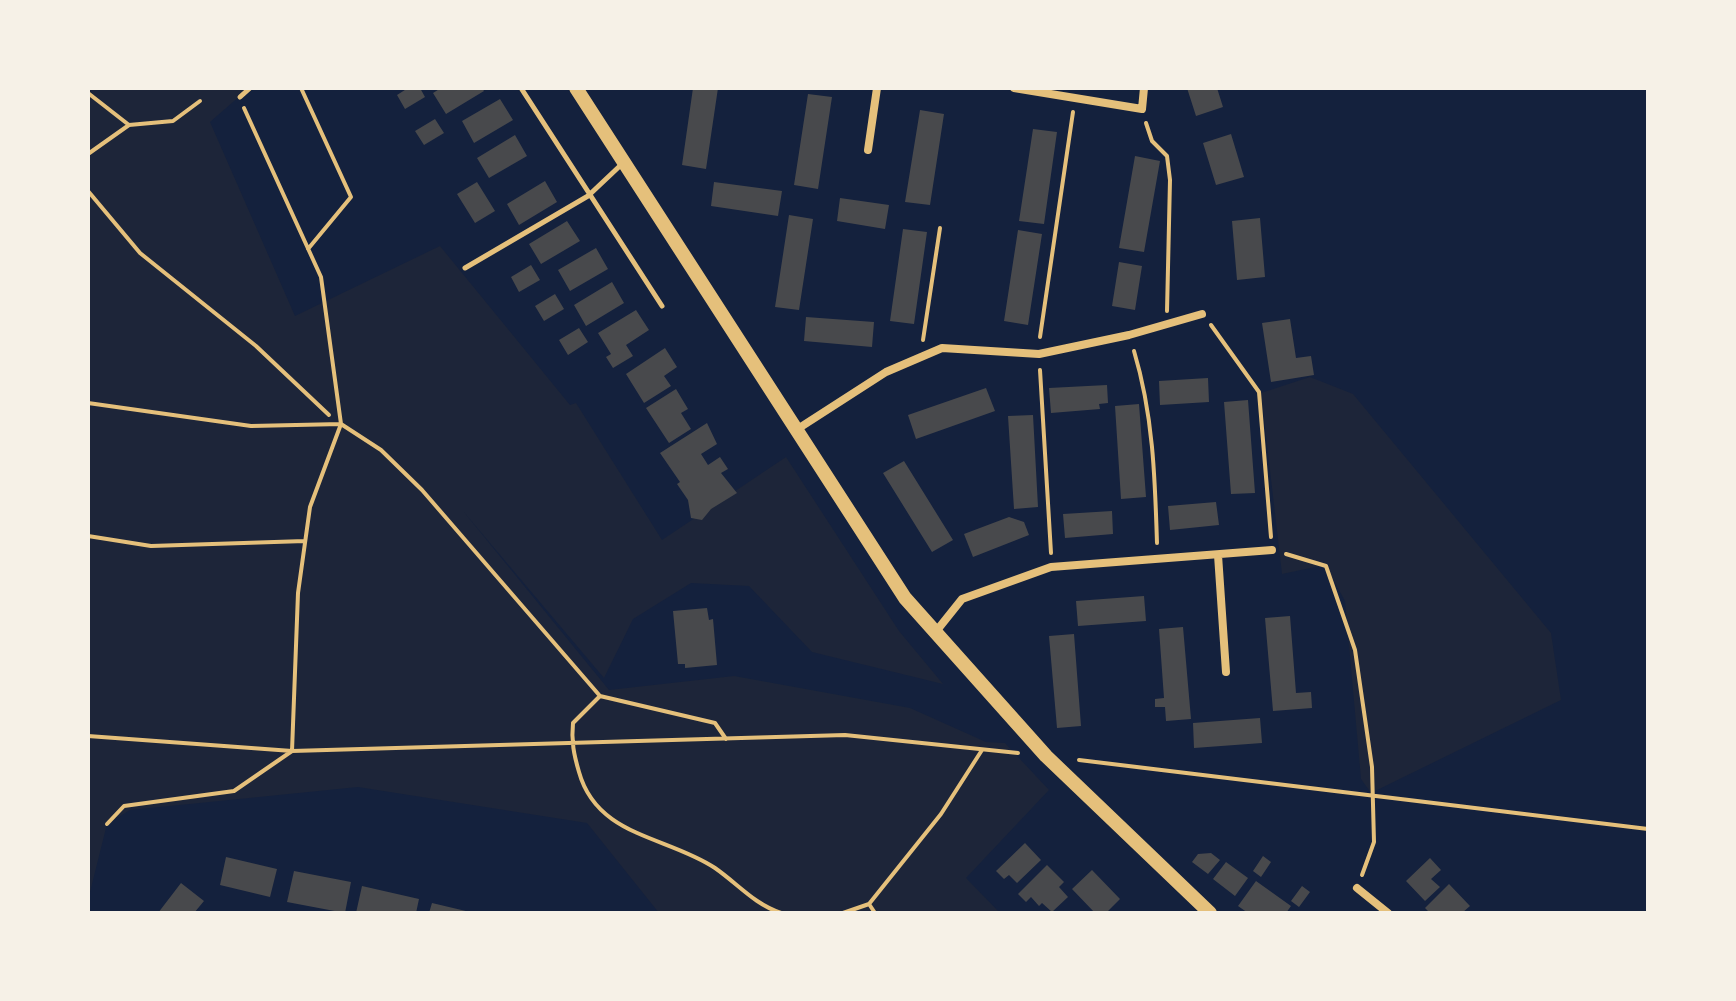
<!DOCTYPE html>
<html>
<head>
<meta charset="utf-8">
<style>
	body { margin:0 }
	#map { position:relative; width:1736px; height:1001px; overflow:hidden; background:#14213d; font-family:"Source Sans 3",sans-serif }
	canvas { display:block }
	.frame { position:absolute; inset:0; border:90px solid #f6f1e7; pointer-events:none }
</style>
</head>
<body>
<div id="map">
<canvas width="1736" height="1001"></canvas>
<div class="frame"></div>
</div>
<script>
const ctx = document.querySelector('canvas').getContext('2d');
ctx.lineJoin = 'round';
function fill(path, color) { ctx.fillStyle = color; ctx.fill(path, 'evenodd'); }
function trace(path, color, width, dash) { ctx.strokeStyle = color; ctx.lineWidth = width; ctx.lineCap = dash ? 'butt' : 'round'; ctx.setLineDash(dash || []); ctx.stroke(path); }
fill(new Path2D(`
	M88 88H249L210 122 295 316 440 246 570 405 576 403 662 540 786 457 899 631 943 684 812 652 749 586 691 583 633 619 604 678 463 511 609 690 734 676 910 708 986 742 1005 743 1049 790 966 878 1000 913H659L587 823 358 787 130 810 107 824 88 900Z
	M1310 377 1353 394 1551 633 1561 700 1371 793 1361 779 1345 601 1325 565 1282 574 1261 393Z`), '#1d2539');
fill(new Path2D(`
	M408 88H420L425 97 405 109 397 95Z
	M441 88H482L484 91 446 114 433 93Z
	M693 88H718L706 169 682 165Z
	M1187 88H1217L1223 107 1196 116Z
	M808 94 832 97 818 189 794 185Z
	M500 99 513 120 474 143 462 121Z
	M920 110 944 114 930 205 905 202Z
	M435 119 444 133 424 145 415 131Z
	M1033 129 1057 132 1044 224 1019 221Z
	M1231 134 1244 177 1216 185 1203 143Z
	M515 135 527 156 489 178 477 158Z
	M1135 156 1160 161 1144 252 1119 248Z
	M545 181 557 202 519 225 507 204Z
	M477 182 495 211 475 223 457 194Z
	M714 182 782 191 778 216 711 206Z
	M840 198 889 205 885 229 837 221Z
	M789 215 813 219 799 310 775 307Z
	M1260 218 1265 277 1237 280 1232 221Z
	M567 221 580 241 541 264 529 244Z
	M903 229 927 232 914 324 890 321Z
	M1018 230 1042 234 1028 325 1004 321Z
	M596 248 608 269 570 291 558 270Z
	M1119 262 1142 266 1135 310 1112 306Z
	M531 265 540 280 519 292 511 277Z
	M612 282 624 303 586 326 574 305Z
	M555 294 564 309 544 321 535 306Z
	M636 310 649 330 626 345 633 356 613 368 606 357 611 354 598 333Z
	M806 317 874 322 872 347 804 341Z
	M1290 319 1296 358 1311 356 1314 375 1271 382 1262 323Z
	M579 328 588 342 568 355 559 340Z
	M665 348 677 367 664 376 671 386 644 403 626 374Z
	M1208 378 1209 402 1160 405 1159 381Z
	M1107 385 1108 403 1099 404 1100 409 1051 413 1049 388Z
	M986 388 995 411 916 439 908 415Z
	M676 389 688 409 681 413 691 429 669 443 646 408Z
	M1248 400 1255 493 1231 494 1224 402Z
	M1139 404 1146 497 1121 499 1115 406Z
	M1033 415 1038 507 1014 509 1008 416Z
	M707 423 717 444 701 454 708 465 720 457 728 469 721 473 737 493 711 509 702 520 691 518 688 500 677 484 680 482 660 453Z
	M904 461 953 540 932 552 883 473Z
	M1216 502 1219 525 1170 530 1168 506Z
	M1112 511 1113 534 1065 538 1063 514Z
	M1009 517 1024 522 1029 535 973 557 964 534Z
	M1144 596 1146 621 1078 626 1076 601Z
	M707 608 709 620 713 619 717 665 685 668V664H678L673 611Z
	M1290 616 1296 693 1311 692 1312 708 1273 711 1265 618Z
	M1183 627 1191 719 1166 721 1165 707H1155V699L1164 698 1159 629Z
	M1074 634 1081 726 1057 728 1049 636Z
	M1260 718 1262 743 1194 748 1193 723Z
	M1025 843 1041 860 1017 883 1009 875 1004 879 996 871Z
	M1211 853 1220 860 1208 874 1192 862 1198 854Z
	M1263 856 1271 862 1261 877 1253 871Z
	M226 857 277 869 270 897 220 885Z
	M1430 858 1441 870 1431 879 1440 887 1425 901 1406 881Z
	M1226 862 1248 878 1235 896 1213 879Z
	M1047 865 1064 882 1059 887 1068 897 1052 912 1042 903 1039 906 1031 897 1026 902 1018 894Z
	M1092 870 1120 899 1106 913H1095L1072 889Z
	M294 871 351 882 345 913 287 902Z
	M1256 881 1291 906 1286 913H1248L1238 906Z
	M181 883 204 901 194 913H158Z
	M1449 884 1470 906 1462 913H1430L1425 908Z
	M362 886 419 899 416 913H356Z
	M1302 886 1310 892 1299 907 1291 901Z
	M432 903 470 912 469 913H429Z`), '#48494c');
trace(new Path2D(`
	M301 88 351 197 308 249
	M88 93 129 125
	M1146 123 1152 141 1167 156 1170 180 1167 311
	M88 154 129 125 173 121 200 101
	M88 191 140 253 256 346 329 415
	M1211 325 1259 392 1271 537
	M1040 337 1073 112
	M923 340 940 228
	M1134 351C1153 414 1155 477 1157 543
	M1040 370 1051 553
	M88 403 251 426 341 424 381 450 422 490 600 696
	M88 536 151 546 305 541
	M1286 554 1326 566 1355 650 1372 767 1374 842 1362 875
	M88 736 292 751 845 735 1018 753
	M726 739 715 723 600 696 573 723C571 741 574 755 579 772 597 837 667 836 715 868 738 884 754 904 781 913
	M1079 760 1648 829
	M107 824 124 806 234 791 292 751 298 593 310 507 341 424 321 277 244 108
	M869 904 941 814 982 750
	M843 913 869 904 875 913`), '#e5c07b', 4);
trace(new Path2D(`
	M521 88 662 306
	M240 97 250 88
	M465 268 588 196 623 163`), '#e5c07b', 5);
trace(new Path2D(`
	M1014 88 1142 109 1144 88
	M868 150 877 88
	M796 430 886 372 942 348 1039 354 1129 335 1202 314
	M1218 555 1226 672
	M934 634 962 599 1051 567 1272 550
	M1357 888 1388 913`), '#e5c07b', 8);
trace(new Path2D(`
	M576 88 905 598 1046 756 1210 913`), '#e5c07b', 14);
</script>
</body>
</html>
